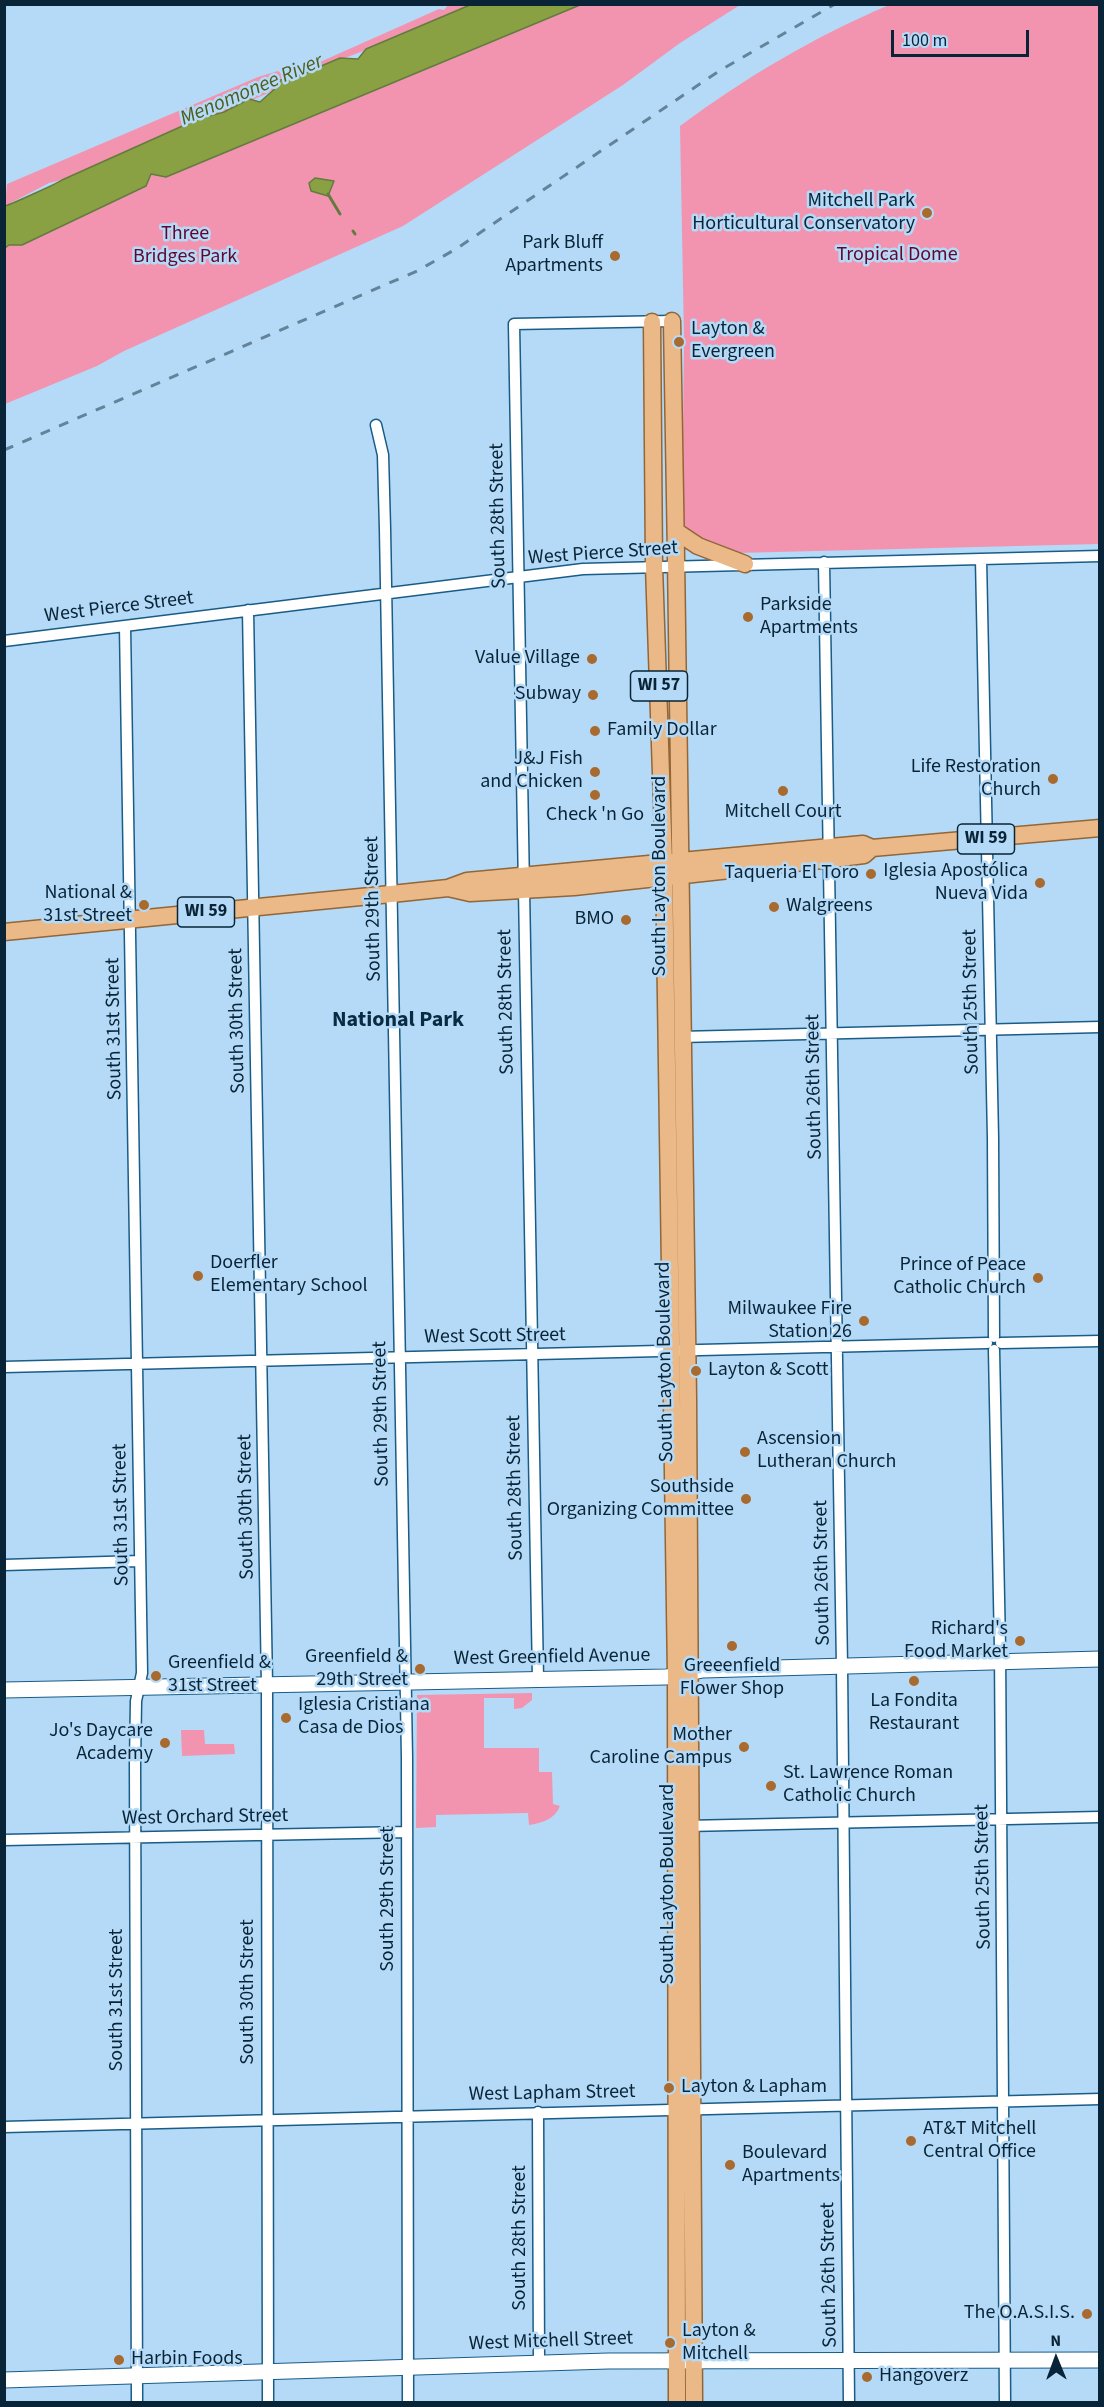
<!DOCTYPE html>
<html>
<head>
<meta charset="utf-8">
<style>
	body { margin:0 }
	#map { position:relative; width:1104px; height:2407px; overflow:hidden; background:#b5daf8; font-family:"Source Sans 3",sans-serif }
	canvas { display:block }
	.frame { position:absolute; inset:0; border:6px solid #092436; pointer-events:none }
	.north { position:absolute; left:1026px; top:2329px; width:60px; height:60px; -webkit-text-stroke:4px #b5daf8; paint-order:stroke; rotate:359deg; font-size:16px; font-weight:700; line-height:24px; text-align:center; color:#092436 }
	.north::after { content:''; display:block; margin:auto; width:21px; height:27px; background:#092436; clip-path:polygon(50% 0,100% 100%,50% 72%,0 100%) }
	.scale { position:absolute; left:891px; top:30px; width:138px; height:27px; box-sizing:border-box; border:3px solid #092436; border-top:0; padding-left:8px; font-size:18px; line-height:21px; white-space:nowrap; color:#092436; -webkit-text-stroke:4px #b5daf8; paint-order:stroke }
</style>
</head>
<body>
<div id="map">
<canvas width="1104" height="2407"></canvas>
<div class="frame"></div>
<div class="north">N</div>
<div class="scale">100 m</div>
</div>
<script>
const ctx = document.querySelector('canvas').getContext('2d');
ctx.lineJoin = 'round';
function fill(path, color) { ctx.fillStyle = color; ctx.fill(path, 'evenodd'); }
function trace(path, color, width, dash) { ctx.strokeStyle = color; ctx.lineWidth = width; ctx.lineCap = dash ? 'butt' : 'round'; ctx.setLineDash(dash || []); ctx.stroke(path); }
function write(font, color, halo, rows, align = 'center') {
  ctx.font = font + ' "Source Sans 3",sans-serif'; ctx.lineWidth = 5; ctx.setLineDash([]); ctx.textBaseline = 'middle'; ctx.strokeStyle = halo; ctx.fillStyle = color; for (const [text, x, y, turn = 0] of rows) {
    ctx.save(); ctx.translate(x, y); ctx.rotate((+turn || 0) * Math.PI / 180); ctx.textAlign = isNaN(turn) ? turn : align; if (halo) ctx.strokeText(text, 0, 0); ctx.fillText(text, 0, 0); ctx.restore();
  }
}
fill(new Path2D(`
	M448 5H470L384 43 290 79 266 94 210 118 198 119 62 180 49 183 5 206 7 184 258 77 278 71 285 77 302 70 439 9 444 10Z
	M580 5H740L680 43 623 85 403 226 124 351 97 366 5 404 4 248 9 245H22L146 186 151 174 160 175Z
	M889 5H1099V544L736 553 686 536 682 527 684 339 680 126C746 77 814 37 889 5Z
	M532 1693V1700L522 1708 514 1709V1698H484V1748H539V1772H552L553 1804 560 1806C555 1819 542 1823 529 1825L528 1813 436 1815V1827L416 1828 417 1695Z
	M204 1730 205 1744H234L235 1754 182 1756 181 1730Z`), '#f294af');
const water = new Path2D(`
	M470 5H580L166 177 151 174 146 186 22 245H9L5 248V206C12 204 60 182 62 180L198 119 224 112 249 99 260 102 279 85 280 80 293 78 340 58 358 59 366 49Z
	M315 178 334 181 328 196 311 191 309 183Z`);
fill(water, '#89a043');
trace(water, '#637b3f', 1.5);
trace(new Path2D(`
	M328 194 340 214
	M353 231 355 234`), '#637b3f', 3);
const street = new Path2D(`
	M376 425 383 455 385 529 407 1757 408 2402
	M981 559 993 1138 994 1337
	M824 562 842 1666 849 2402
	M248 610 267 1685 268 2402
	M125 626 142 1673 136 1701 135 1764 137 2402
	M4 641 583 569 1100 556
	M680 1037 1100 1027
	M1001 1343 1100 1341
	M994 1350 1000 1648 1005 2402
	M4 1367 987 1343
	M4 1565 140 1561
	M538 1679 514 324 672 321
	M686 1826 1100 1817
	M4 1840 407 1832
	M538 2112 539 2363
	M4 2127 1100 2099`);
const secondary = new Path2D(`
	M4 1690 666 1677 703 1670 1100 1659
	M4 2380 608 2361 1100 2360`);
const primary = new Path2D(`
	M672 321C678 680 685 1039 688 1398 691 1733 691 2068 694 2402
	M652 322 654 566 664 863 676 1675 677 2402
	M677 532 698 546 745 564
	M448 888 470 893 574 887 840 858 864 855 872 848
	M4 932 401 893 448 888 467 881 863 844 872 848 1100 828`);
trace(street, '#195c86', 13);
trace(secondary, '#195c86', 17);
trace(primary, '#926637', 19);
trace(street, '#fff', 10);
trace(secondary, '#fff', 15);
trace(primary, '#eab987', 16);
trace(new Path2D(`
	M4 450 417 271 456 249 719 71 835 4`), '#63839b', 3, [10, 10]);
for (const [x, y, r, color] of [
	[927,213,6,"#a86a2f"],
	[615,256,6,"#a86a2f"],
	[679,342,6,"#a86a2f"],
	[748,617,6,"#a86a2f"],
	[592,659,6,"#a86a2f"],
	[593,695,6,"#a86a2f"],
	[595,731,6,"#a86a2f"],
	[595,772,6,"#a86a2f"],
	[1053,779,6,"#a86a2f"],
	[783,791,6,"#a86a2f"],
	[595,795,6,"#a86a2f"],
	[871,874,6,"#a86a2f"],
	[1040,883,6,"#a86a2f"],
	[144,905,6,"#a86a2f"],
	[774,907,6,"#a86a2f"],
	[626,920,6,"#a86a2f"],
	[198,1276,6,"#a86a2f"],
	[1038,1278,6,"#a86a2f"],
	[864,1321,6,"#a86a2f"],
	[696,1371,6,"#a86a2f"],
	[745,1452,6,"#a86a2f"],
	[746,1499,6,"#a86a2f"],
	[1020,1641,6,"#a86a2f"],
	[732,1646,6,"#a86a2f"],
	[420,1669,6,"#a86a2f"],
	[156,1676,6,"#a86a2f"],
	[914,1681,6,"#a86a2f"],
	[286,1718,6,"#a86a2f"],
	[165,1743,6,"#a86a2f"],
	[744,1747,6,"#a86a2f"],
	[771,1786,6,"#a86a2f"],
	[669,2088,6,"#a86a2f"],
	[911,2141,6,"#a86a2f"],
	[730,2165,6,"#a86a2f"],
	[1087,2314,6,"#a86a2f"],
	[670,2343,6,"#a86a2f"],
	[119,2360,6,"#a86a2f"],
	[867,2377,6,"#a86a2f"]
]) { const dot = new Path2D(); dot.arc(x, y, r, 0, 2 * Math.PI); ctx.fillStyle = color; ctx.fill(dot); trace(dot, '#b5daf8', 2); }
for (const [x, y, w] of [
	[659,686,57],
	[986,839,57],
	[206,912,57]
]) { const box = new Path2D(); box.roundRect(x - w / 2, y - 15, w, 30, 4.5); ctx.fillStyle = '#b5daf8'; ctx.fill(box); trace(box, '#092436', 1.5); }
write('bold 18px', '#092436', null, [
	["WI 57",659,686],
	["WI 59",986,839],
	["WI 59",206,912]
]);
write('20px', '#092436', '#b5daf8', [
	["Mitchell Park",915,202],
	["Horticultural Conservatory",915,225],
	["Park Bluff",603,244],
	["Apartments",603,267],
	["Layton &",691,330,"left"],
	["Evergreen",691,353,"left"],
	["Parkside",760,606,"left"],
	["Apartments",760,629,"left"],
	["Value Village",580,659],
	["Subway",581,695],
	["Family Dollar",607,731,"left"],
	["J&J Fish",583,760],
	["and Chicken",583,783],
	["Life Restoration",1041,768],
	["Church",1041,791],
	["Mitchell Court",783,813,"center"],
	["Check 'n Go",595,816,"center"],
	["Iglesia Apostólica",1028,872],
	["Nueva Vida",1028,895],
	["Taqueria El Toro",859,874],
	["National &",132,894],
	["31st Street",132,917],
	["Walgreens",786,907,"left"],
	["BMO",614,920],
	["Doerfler",210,1264,"left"],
	["Elementary School",210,1287,"left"],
	["Prince of Peace",1026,1266],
	["Catholic Church",1026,1289],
	["Milwaukee Fire",852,1310],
	["Station 26",852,1333],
	["Layton & Scott",708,1371,"left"],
	["Ascension",757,1440,"left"],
	["Lutheran Church",757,1463,"left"],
	["Southside",734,1488],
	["Organizing Committee",734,1511],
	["Richard's",1008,1630],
	["Food Market",1008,1653],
	["Greenfield &",408,1658],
	["29th Street",408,1681],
	["Greenfield &",168,1664,"left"],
	["31st Street",168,1687,"left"],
	["Greeenfield",732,1667,"center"],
	["Flower Shop",732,1690,"center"],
	["La Fondita",914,1702,"center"],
	["Restaurant",914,1725,"center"],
	["Iglesia Cristiana",298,1706,"left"],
	["Casa de Dios",298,1729,"left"],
	["Jo's Daycare",153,1732],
	["Academy",153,1755],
	["Mother",732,1736],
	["Caroline Campus",732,1759],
	["St. Lawrence Roman",783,1774,"left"],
	["Catholic Church",783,1797,"left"],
	["Layton & Lapham",681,2088,"left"],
	["AT&T Mitchell",923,2130,"left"],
	["Central Office",923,2153,"left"],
	["Boulevard",742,2154,"left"],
	["Apartments",742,2177,"left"],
	["The O.A.S.I.S.",1075,2314],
	["Layton &",682,2332,"left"],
	["Mitchell",682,2355,"left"],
	["Harbin Foods",131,2360,"left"],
	["Hangoverz",879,2377,"left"]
], 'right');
write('20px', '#60072f', '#b5daf8', [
	["Three",185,235],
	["Bridges Park",185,258],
	["Tropical Dome",897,256]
]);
write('20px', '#092436', '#b5daf8', [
	["South 28th Street",499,516,-91],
	["West Pierce Street",603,554,-4],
	["West Pierce Street",119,608,-7],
	["South Layton Boulevard",661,876,-90],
	["South 29th Street",374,909,-91],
	["South 28th Street",507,1002,-91],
	["South 25th Street",972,1002,-91],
	["South 30th Street",238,1021,-91],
	["South 31st Street",115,1029,-91],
	["South 26th Street",815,1087,-91],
	["West Scott Street",495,1337,-1],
	["South Layton Boulevard",666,1362,-91],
	["South 29th Street",382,1414,-91],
	["South 28th Street",516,1488,-91],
	["South 30th Street",247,1507,-91],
	["South 31st Street",122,1515,-91],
	["South 26th Street",823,1573,-91],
	["West Greenfield Avenue",552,1658,-1],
	["West Orchard Street",205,1818,-1],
	["South 25th Street",984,1877,-91],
	["South Layton Boulevard",669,1884,-90],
	["South 29th Street",389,1899,-90],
	["South 30th Street",249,1992,-90],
	["South 31st Street",118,2000,-90],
	["West Lapham Street",552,2094,-1],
	["South 28th Street",521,2238,-90],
	["South 26th Street",830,2275,-91],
	["West Mitchell Street",551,2342,-2]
]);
write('italic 21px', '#4d5d1b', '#b5daf8', [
	["Menomonee River",252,91,-23]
]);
write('bold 22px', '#092c42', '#b5daf8', [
	["National Park",398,1021]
]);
</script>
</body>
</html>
